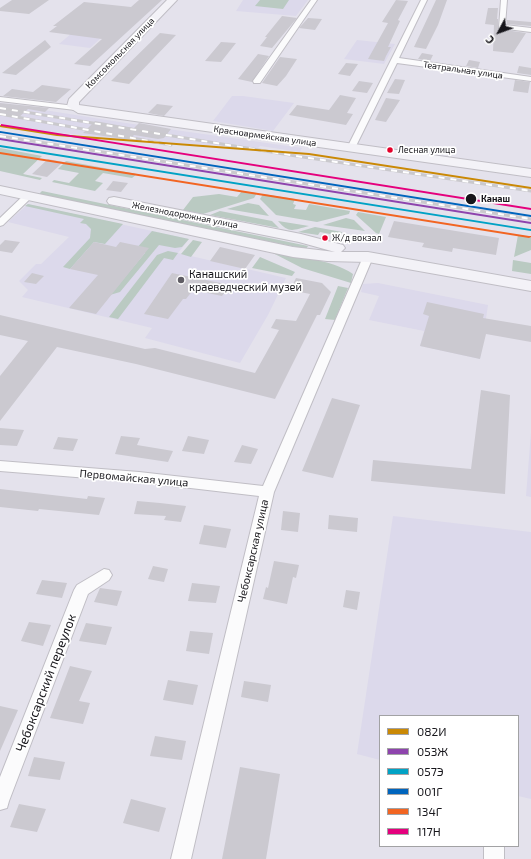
<!DOCTYPE html>
<html>
<head>
<meta charset="utf-8">
<style>
	body { margin:0 }
	#map { position:relative; width:531px; height:859px; overflow:hidden; background:#e4e2ec; font-family:"Exo 2",sans-serif }
	canvas { display:block }
	.legend { position:absolute; left:379px; top:715px; width:140px; height:132px; box-sizing:border-box; background:#fff; border:1px solid #a2a2a4; margin:0; padding:5px 7px; list-style:none; font-size:12px; color:#17161b }
	.legend li { display:flex; align-items:center; gap:8px; height:20px }
	.legend b { width:20px; border:1px solid #a2a2a4 }
	.north { position:absolute; left:479px; top:12px; width:40px; height:40px; -webkit-text-stroke:3px #fff; paint-order:stroke; rotate:229deg; font-size:11px; font-weight:700; line-height:16px; text-align:center; color:#17161b }
	.north::after { content:''; display:block; margin:auto; width:14px; height:18px; background:#17161b; clip-path:polygon(50% 0,100% 100%,50% 72%,0 100%) }
</style>
</head>
<body>
<div id="map">
<canvas width="531" height="859"></canvas>
<ul class="legend">
<li><b style="height:5px;background:#ca8905"></b>082И</li>
<li><b style="height:5px;background:#8e44ad"></b>053Ж</li>
<li><b style="height:5px;background:#01a2c5"></b>057Э</li>
<li><b style="height:5px;background:#0065bd"></b>001Г</li>
<li><b style="height:5px;background:#f26522"></b>134Г</li>
<li><b style="height:5px;background:#e5007d"></b>117Н</li>
</ul>
<div class="north">С</div>
</div>
<script>
const ctx = document.querySelector('canvas').getContext('2d');
ctx.lineJoin = 'round';
function fill(path, color) { ctx.fillStyle = color; ctx.fill(path, 'evenodd'); }
function trace(path, color, width, dash) { ctx.strokeStyle = color; ctx.lineWidth = width; ctx.lineCap = dash ? 'butt' : 'round'; ctx.setLineDash(dash || []); ctx.stroke(path); }
function write(font, color, halo, rows, align = 'center') {
  ctx.font = font + ' "Exo 2",sans-serif'; ctx.lineWidth = 3.5; ctx.setLineDash([]); ctx.textBaseline = 'middle'; ctx.strokeStyle = halo; ctx.fillStyle = color; for (const [text, x, y, turn = 0] of rows) {
    ctx.save(); ctx.translate(x, y); ctx.rotate((+turn || 0) * Math.PI / 180); ctx.textAlign = isNaN(turn) ? turn : align; if (halo) ctx.strokeText(text, 0, 0); ctx.fillText(text, 0, 0); ctx.restore();
  }
}
fill(new Path2D(`
	M243 0H308L296 16 236 11Z
	M85 22 115 25 90 48 59 44Z
	M357 40 395 44 384 64 344 59Z
	M232 96H243L294 103 273 131 213 121Z
	M0 103 126 123 302 148 300 152 260 146 258 148 140 141 53 132 0 124Z
	M28 204 189 239 178 253 286 278 268 315 240 363 145 338 152 328 22 297 28 290 19 281 36 264H41L69 237 8 222Z
	M378 283 488 305 480 359 420 346 424 331 369 320 379 296 361 292 363 284Z
	M531 432V497L526 496Z
	M393 516 531 532V799L518 796V716H380V760L357 754Z`), '#dcd9eb');
fill(new Path2D(`
	M260 0H289L283 9 255 6Z
	M0 148 42 156 23 174 42 178 40 180 0 171Z
	M66 161 137 174 132 178 103 173 95 181 103 183 95 191 52 182 54 180 69 183 79 173 58 169Z
	M42 191 308 246 306 249 38 195Z
	M242 191 257 193 254 198 203 214 183 210 193 197 219 194 237 197Z
	M263 194 295 199 293 204 296 205 294 209 306 210 309 204 350 211 349 214 317 222 276 215 260 199Z
	M248 203 259 205 269 216 227 209Z
	M28 204 123 224 105 244 94 242 70 269 63 267 90 238 91 229 86 224 80 223 84 219 25 206Z
	M220 211 272 221 279 228 210 215Z
	M358 212 386 217 379 234 376 233 356 215Z
	M346 218 354 220 365 231 323 225Z
	M278 221 309 226C293 230 289 234 278 221Z
	M315 227 342 232 340 236 320 232 318 235 298 232Z
	M152 231 189 239 182 247 175 248 159 245 120 292 110 295 145 253 135 250Z
	M518 235 531 237V250L514 257Z
	M193 240 202 242 191 257 181 254Z
	M267 250C292 256 332 259 353 274L351 283 302 268Z
	M168 251 178 253 173 260 164 258 118 319 109 317 157 255Z
	M260 257 295 272 292 276 252 268Z
	M513 260 531 263V274L512 271Z
	M338 286 348 288 335 320 325 319Z`), '#bacac2');
fill(new Path2D(`
	M12 0H49L29 14 0 11V8Z
	M139 0H162L90 66 74 64 102 39 49 32 57 26H53L84 2 131 7Z
	M396 0 408 1 398 20 400 21 388 47H391L386 56 384 61 368 59 388 23 382 22Z
	M436 0H447L438 25 426 49 414 47Z
	M488 8H498L497 19H498V29L526 33 513 53 493 51 494 25 485 24Z
	M282 16 297 18 272 48 260 46 267 37H265Z
	M308 18 322 19 315 30 299 28Z
	M507 20 531 22V26L507 24Z
	M160 33 176 35 129 84 111 81Z
	M45 40 51 47 16 75 2 73Z
	M221 42 236 43 221 62 205 61Z
	M422 53 433 55 430 61 418 59Z
	M258 54 269 56 252 82 238 79Z
	M280 57 297 59 286 76 277 86 262 83Z
	M469 60 480 62 478 68 466 66Z
	M346 63 358 64 350 76 338 74Z
	M519 66 531 68V75L517 73Z
	M395 79 405 80 399 94 387 93Z
	M515 80 530 82 528 93 513 91Z
	M359 81 373 83 367 93 352 91Z
	M42 85 71 89 56 102 3 96 12 89 33 92Z
	M340 95 356 98 347 113 353 114 346 125 289 115 297 105 329 110Z
	M386 98 400 100 386 122 375 120Z
	M0 103 49 108 45 112 28 109 18 118 0 115Z
	M157 104 173 106 164 116 148 113Z
	M95 121 134 128 139 123 171 129 164 138 158 139 134 135 130 139H124L83 133Z
	M48 159 63 162 47 177 32 174Z
	M113 181 128 183 121 192 106 190Z
	M394 221 499 238 496 255 453 248 452 252 422 247 424 243 388 237Z
	M5 240 20 242 12 253 0 251V245Z
	M94 242 116 247 120 242 149 248 96 314 69 308 98 275 70 269Z
	M220 247 255 255 245 269 210 261Z
	M32 273 44 276 36 284 24 282Z
	M172 273 230 285 222 296 193 290 186 299H183L168 319 144 314Z
	M296 278 322 283 331 292 320 315H317L275 399 136 364 57 347 0 421V376L28 341 0 335V315L145 349 155 348 255 373 279 330 271 328 276 319 296 321 310 294 290 290Z
	M427 302 484 314 483 318 531 326V342L486 334 480 359 420 346 429 316 423 314Z
	M481 390 510 395 505 494 371 481 373 460 471 469Z
	M332 398 360 405 333 478 302 471Z
	M0 428 24 430 17 446 0 445Z
	M121 436 140 438 137 445 173 451 168 462 115 454Z
	M188 436 209 440 204 454 182 451Z
	M58 437 78 439 73 451 53 449Z
	M242 445 258 449 251 464 234 462Z
	M0 489 87 499 88 496 105 498 99 515 39 509 38 511 0 507Z
	M137 501 160 503 186 506 181 522 164 520 166 516 134 514Z
	M283 511 300 513 298 532 281 530Z
	M329 515 358 518 357 532 328 529Z
	M204 525 231 529 226 548 199 544Z
	M274 561 299 565 296 578 293 577 287 604 263 599 266 587 268 588Z
	M153 566 168 569 164 582 148 579Z
	M42 580 67 583 62 598 36 594Z
	M192 583 220 586 216 603 188 601Z
	M100 588 122 591 117 606 94 602Z
	M346 590 360 592 357 610 343 607Z
	M29 622 51 625 43 646 21 641Z
	M86 623 112 627 106 645 79 641Z
	M190 631 213 633 209 654 186 651Z
	M70 666 92 671 79 701 90 703 83 724 50 718Z
	M168 680 198 685 193 705 163 700Z
	M244 681 271 685 268 702 241 697Z
	M0 706 18 710 0 751Z
	M155 736 186 741 182 760 150 756Z
	M34 757 65 762 60 780 28 776Z
	M240 767 280 774 266 859H222Z
	M131 799 166 808 159 832 123 823Z
	M19 804 46 809 37 832 10 827Z`), '#cbc9d0');
const street = new Path2D(`
	M311 0H317L260 83H254L253 81Z
	M421 0H427L399 58 531 77V81L397 63 355 148 351 151 348 150 347 148Z
	M501 0H507L505 25 531 28V32L499 28Z
	M0 97 75 106 79 108 75 110 0 101Z
	M28 193 31 194V198L3 225 0 226V218L25 194Z
	M368 254 373 257 274 492 191 859H171L259 496 139 482 0 471V461L139 472 263 486 363 257Z
	M104 569 109 570 112 575 109 580 88 594 9 801 7 808 0 810V777L74 590 77 585Z
	M484 846H504V859H484Z`);
const secondary = new Path2D(`
	M167 0H177L79 102V105L531 169V177L78 113 67 106 69 99Z
	M0 186 293 247 335 252 299 242 109 204 107 201 109 198 114 197 301 234 343 245 345 248 341 252H368L531 281V291L368 262 327 261 293 257 0 194Z`);
trace(street, '#c0bec5', 2);
trace(secondary, '#c0bec5', 2);
fill(street, '#fbfbfc');
fill(secondary, '#f3f2f7');
const rail = new Path2D(`
	M0 108 296 156 531 191
	M0 114 171 145
	M0 136 531 219`);
trace(rail, '#cac9cd', 3);
trace(rail, '#fff', 2, [6]);
fill(new Path2D(`
	M0 125 57 134 309 153 531 187V189L309 155 57 136 0 127Z`), '#ca8905');
fill(new Path2D(`
	M0 138 531 222V224L0 140Z`), '#8e44ad');
fill(new Path2D(`
	M0 145 530 229H531V231L0 147Z`), '#01a2c5');
fill(new Path2D(`
	M0 131 531 215V217L1 133H0Z`), '#0065bd');
fill(new Path2D(`
	M0 152 529 236H531V237L529 238 0 154Z`), '#f26522');
fill(new Path2D(`
	M1 124 531 208V210L2 126H1Z`), '#e5007d');
for (const [x, y, r, color] of [
	[390,150,3.5,"#e4002b"],
	[471,199,6,"#17161b"],
	[325,238,3.5,"#e4002b"],
	[181,280,4,"#5f5d64"]
]) { const dot = new Path2D(); dot.arc(x, y, r, 0, 2 * Math.PI); ctx.fillStyle = color; ctx.fill(dot); trace(dot, '#fff', 1.5); }
write('9px', '#17161b', '#fff', [
	["Комсомольская улица",120,53,-46],
	["Театральная улица",463,70,8],
	["Красноармейская улица",265,136,8],
	["Железнодорожная улица",185,215,11]
]);
write('9px', '#17161b', '#fff', [
	["Лесная улица",398,150],
	["Ж/д вокзал",332,238]
], 'left');
write('bold 9px', '#17161b', '#fff', [
	["Канаш",481,199]
], 'left');
write('11px', '#17161b', '#fff', [
	["Канашский",189,274],
	["краеведческий музей",189,287]
], 'left');
write('11px', '#17161b', '#fff', [
	["Первомайская улица",134,478,5],
	["Чебоксарская улица",253,551,-77]
]);
write('13px', '#17161b', '#fff', [
	["Чебоксарский переулок",46,683,-69]
]);
</script>
</body>
</html>
